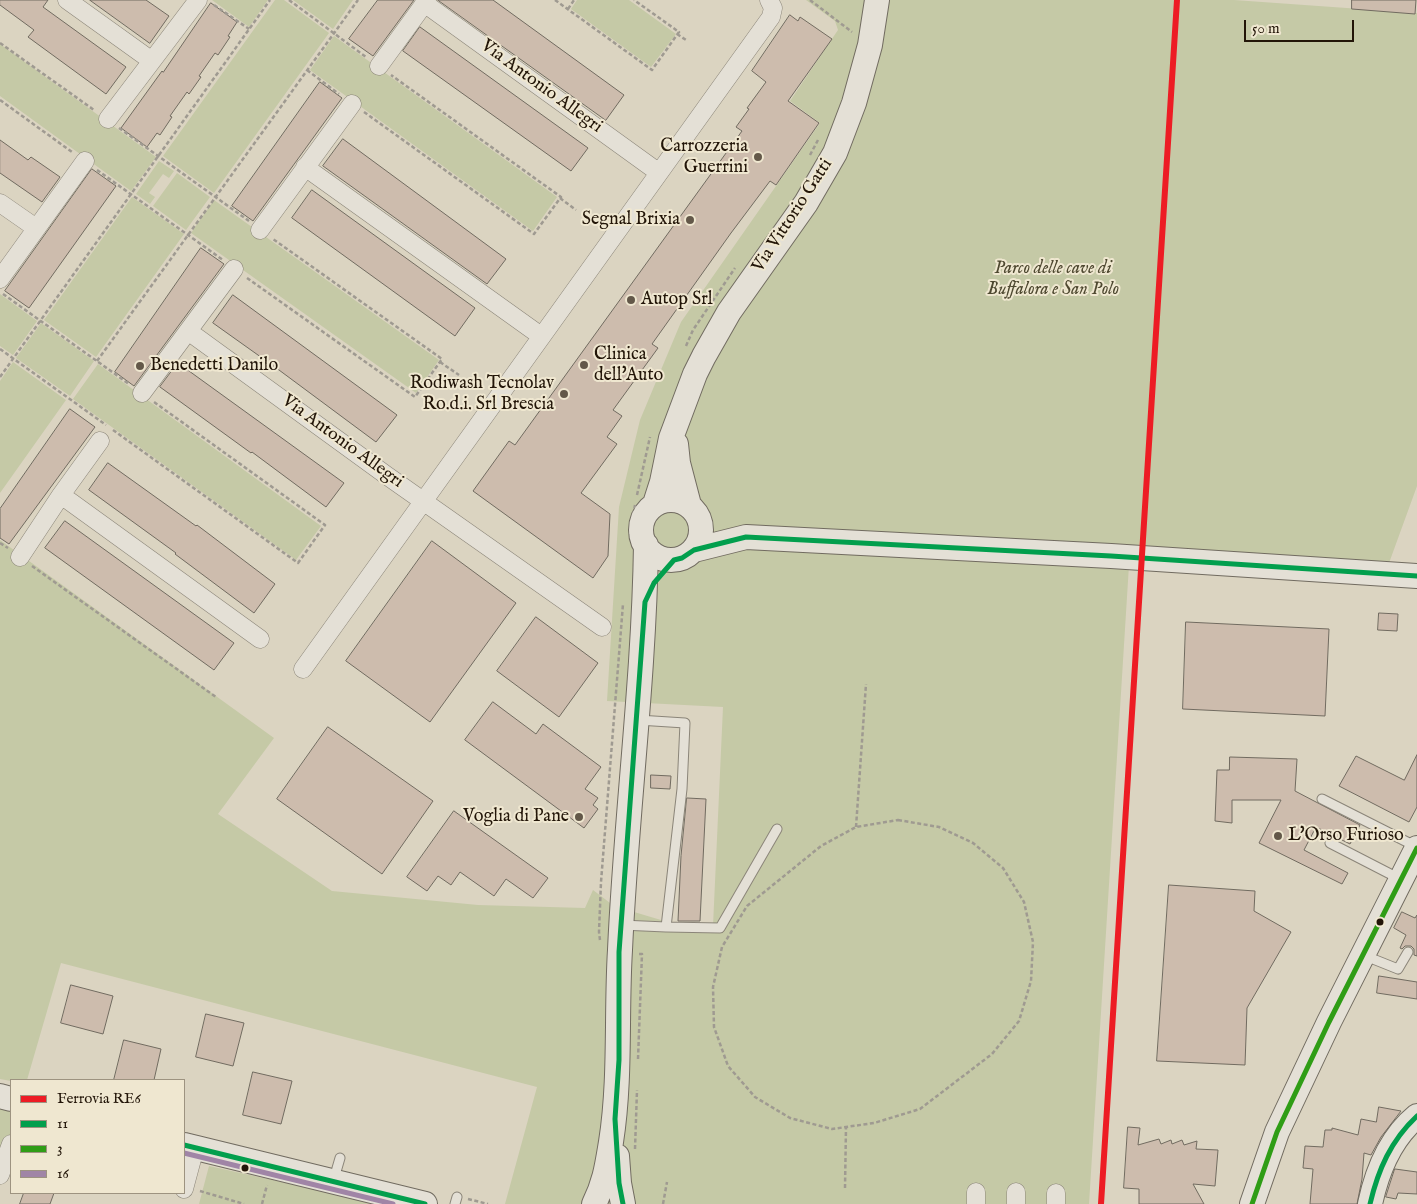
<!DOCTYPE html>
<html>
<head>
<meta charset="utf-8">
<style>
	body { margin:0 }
	#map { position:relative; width:1417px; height:1204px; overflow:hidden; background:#dbd4c1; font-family:"IM FELL English",serif }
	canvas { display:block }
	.legend { position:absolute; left:10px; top:1079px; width:175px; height:115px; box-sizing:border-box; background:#efe7d0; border:1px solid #9d9380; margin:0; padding:6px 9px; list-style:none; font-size:15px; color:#221508 }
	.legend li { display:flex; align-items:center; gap:10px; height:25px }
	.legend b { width:25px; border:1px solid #9d9380 }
	.scale { position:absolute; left:1244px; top:20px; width:110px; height:22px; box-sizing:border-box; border:2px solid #221508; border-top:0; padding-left:6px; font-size:15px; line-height:18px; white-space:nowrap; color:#221508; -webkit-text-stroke:4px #efe7d0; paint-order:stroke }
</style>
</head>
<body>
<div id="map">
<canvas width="1417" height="1204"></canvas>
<ul class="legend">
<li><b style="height:6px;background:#ed1c24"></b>Ferrovia RE6</li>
<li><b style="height:6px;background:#029f4d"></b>11</li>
<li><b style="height:6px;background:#2f9d16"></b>3</li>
<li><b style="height:6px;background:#a085a6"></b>16</li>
</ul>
<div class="scale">50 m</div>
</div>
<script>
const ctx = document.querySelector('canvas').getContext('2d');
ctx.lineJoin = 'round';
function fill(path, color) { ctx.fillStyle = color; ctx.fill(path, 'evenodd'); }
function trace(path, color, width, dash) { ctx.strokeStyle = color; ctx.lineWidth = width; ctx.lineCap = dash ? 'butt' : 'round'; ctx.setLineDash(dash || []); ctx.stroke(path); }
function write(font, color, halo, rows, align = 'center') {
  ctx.font = font + ' "IM FELL English",serif'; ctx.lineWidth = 4; ctx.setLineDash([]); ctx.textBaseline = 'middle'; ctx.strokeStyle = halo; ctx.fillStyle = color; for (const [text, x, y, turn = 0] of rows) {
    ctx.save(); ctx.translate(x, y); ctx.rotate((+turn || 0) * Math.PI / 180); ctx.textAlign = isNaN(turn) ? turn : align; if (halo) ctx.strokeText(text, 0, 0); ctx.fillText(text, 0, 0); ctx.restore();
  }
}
fill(new Path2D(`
	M212 0H268L249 27Z
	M275 0H284L329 33 214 193 163 156Z
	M293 0H353L333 29Z
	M577 0H629L676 34 651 67 571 9Z
	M806 0H1234L1417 13V486L1389 563 1130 549 1089 1204H505L537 1087 61 963 27 1080 11 1081 0 1079V540L274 738 218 814 332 891 478 905 585 908 593 890 614 906 671 923 713 926 723 707 607 701 619 507 640 420 681 322 820 123 790 101 838 30 835 21Z
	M334 36 557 197 533 231 310 70Z
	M0 44 156 157 131 191 0 96Z
	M159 161 174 171 169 178 163 174 149 193 155 197 150 204 136 194Z
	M177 173 210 197 186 230 153 206Z
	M132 197 184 234 96 357 44 320Z
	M214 200 439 360 416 393 191 233Z
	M0 294 37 321 13 355 0 346Z
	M41 323 94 361 70 396 16 358Z
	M13 362 66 400 0 493V381Z
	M98 364 321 526 296 560 73 399Z
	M0 1098 11 1101V1141L0 1170Z
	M209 1166 381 1204H199Z`), '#c5c9a6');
const building = new Path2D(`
	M0 0H48L43 7 126 67 106 94 28 37 34 30 0 5Z
	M90 0H146L169 16 150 43Z
	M378 0H414L373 56 349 39Z
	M438 0H493L624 95 606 120Z
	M1352 0H1416L1415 14 1352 9Z
	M211 3 237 22 228 36 230 37 218 55 215 53 199 76 201 77 189 94 187 92 170 116 172 117 160 135 157 133 147 147 121 128 162 71 163 72Z
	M790 15 798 21 800 17 832 39 788 101 819 123 776 185 770 181 731 233 652 344 658 348 613 410 622 416 607 437 617 444 581 493 610 514 608 556 593 578 473 491 509 441 515 445 742 131 736 127 749 109 747 108 766 82 752 71Z
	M420 27 588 148 571 171 403 51Z
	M320 82 342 98 253 221 232 206Z
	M343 139 506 259 487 284 323 166Z
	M0 140 28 160 31 157 60 177 42 202 0 173Z
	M92 169 116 186 29 308 5 291Z
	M312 190 475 308 455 336 292 218Z
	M201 248 224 264 134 386 115 372Z
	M233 295 397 415 376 442 279 370 213 323Z
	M178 363 344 483 326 507 252 452 251 453 160 387Z
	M70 409 95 427 9 544 0 538V509Z
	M108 463 196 526 197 525 275 584 254 613 175 554 176 553 89 490Z
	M65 521 234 643 214 670 45 548Z
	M432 541 516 603 430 722 346 661Z
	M1379 613 1398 614 1397 631 1378 630Z
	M536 617 598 663 559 717 497 671Z
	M1186 622 1329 629 1325 716 1183 709Z
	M493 702 536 734 543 724 601 767 585 789 598 798 593 805 598 809 584 828 465 740Z
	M328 727 433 801 382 874 277 799Z
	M1417 755V807L1409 822 1339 786 1356 756 1404 780Z
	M1230 757 1297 759 1295 791 1360 825 1350 844 1316 827 1304 850 1348 873 1342 884 1259 843 1281 800H1232V823L1215 821 1217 770H1229Z
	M651 775 671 776 670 789 651 788Z
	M687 798 706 799 700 921H678L681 856Z
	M454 811 548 878 533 898 506 879 494 896 460 872 451 885 438 876 427 891 407 877Z
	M1169 885 1255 891 1254 911 1291 932 1247 1008 1245 1065 1157 1061Z
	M1402 912 1415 918 1417 915V956L1414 955V949L1411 946H1405L1402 949 1400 948 1406 935 1394 928Z
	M1379 976 1417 982V999L1377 993Z
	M71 985 113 996 103 1034 61 1023Z
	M206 1014 244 1023 233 1066 196 1057Z
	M124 1040 161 1049 154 1080H114Z
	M253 1072 292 1081 281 1124 243 1115Z
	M1379 1107 1401 1111 1381 1137 1371 1155 1364 1153 1362 1179 1357 1204H1310L1313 1169 1303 1168 1305 1146 1323 1147 1325 1130H1332V1128L1358 1135 1361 1119 1376 1122Z
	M1128 1127 1140 1128 1138 1145 1159 1139 1161 1144 1171 1140 1172 1144 1182 1140 1184 1145 1197 1141 1196 1149 1218 1150 1215 1186 1193 1184 1204 1204H1139V1189L1124 1188Z
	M1395 1169 1417 1172V1194L1398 1193 1396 1199 1386 1197Z
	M24 1193H54L50 1204H20Z`);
fill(building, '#cdbcad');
trace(building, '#716b60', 1);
const lane = new Path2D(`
	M1322 799 1417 847
	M1330 843 1400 879
	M621 925 666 927 682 789 685 723 638 720
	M666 927 720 928 777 829
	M1363 955 1398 969 1408 952
	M333 1182 340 1158
	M455 1204 457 1197`);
const street = new Path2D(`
	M67 0 152 61
	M424 3 658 172
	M379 66 427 0
	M108 119 198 0
	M305 167 541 336
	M0 203 36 228
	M260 230 352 104
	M0 279 85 161
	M188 331 386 475 602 627
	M142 393 234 269
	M61 495 260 639
	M20 557 61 495 100 441
	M303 669 771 17 773 8 769 0
	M0 1175 11 1144
	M184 1189 195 1148
	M976 1204V1192
	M1016 1204V1192
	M1056 1204V1193`);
const secondary = new Path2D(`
	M676 444 678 463 689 505
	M641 530a30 30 0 1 1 60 0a30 30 0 1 1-60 0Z
	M655 504 662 482 671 438 695 374 704 356 729 312 806 203 835 153 854 103 870 45 877 0
	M694 550 746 537 1111 556 1417 576
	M0 1096 11 1099
	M184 1145 425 1204
	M617 1156 619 1183 623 1204
	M594 1204C605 1182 607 1166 611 1142 621 1078 616 1014 620 950 626 815 644 681 646 545
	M1252 1204 1277 1132 1329 1022 1417 848
	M1370 1204C1377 1171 1390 1138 1417 1116`);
trace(lane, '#8b8579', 11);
trace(street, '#8b8579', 19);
trace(secondary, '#716b60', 26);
trace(new Path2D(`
	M289 0 366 57
	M555 0 652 70 679 32 634 0
	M810 0 852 32
	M214 5 249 29
	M568 9 574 0
	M677 34 686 40
	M0 43 94 110
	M307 70 339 94
	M0 100 72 152
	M364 112 534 234 561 197 391 75
	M119 128 249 221
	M810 155 818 140
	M97 170 223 260
	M560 198 576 210
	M247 278 415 397 442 359 273 239
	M3 294 129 384
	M686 346 693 330 735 268
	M0 349 106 425
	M97 361 358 0
	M440 362 459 375
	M0 377 270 0
	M113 430 298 563 325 525 154 402
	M637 495 650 437
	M630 534 635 505
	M0 543 8 548
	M32 566 216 697
	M898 820 939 827 973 843 1003 868 1024 902 1033 942 1031 981 1019 1021 992 1054 920 1109 874 1123 832 1129 790 1118 755 1097 728 1066 714 1027 713 987 722 947 747 906 821 846 856 827Z
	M856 827 866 684
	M600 940 599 932 601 882 623 604
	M638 1059 642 954H638
	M635 1149 637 1090
	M845 1188 846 1127
	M200 1191 244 1204
	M468 1199 488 1204
	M262 1204 267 1185
	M663 1204 667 1182`), '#9f9a91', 2.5, [4, 2.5]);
trace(lane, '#e4e0d6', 9);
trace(street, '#e4e0d6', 18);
trace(secondary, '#e4e0d6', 24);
trace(new Path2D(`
	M184 1145 425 1204
	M623 1204 619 1183 615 1119 619 1060V952L645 602 654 583 674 560 682 558 694 550 746 537 1111 556 1417 576
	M1370 1204C1378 1170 1391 1140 1417 1116`), '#029f4d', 5);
trace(new Path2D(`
	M1252 1204 1277 1132 1329 1022 1417 848`), '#2f9d16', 5);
trace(new Path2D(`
	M184 1153 393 1204`), '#a085a6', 5);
trace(new Path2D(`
	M1101 1204 1177 0`), '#ed1c24', 6);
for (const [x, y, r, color] of [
	[758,157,5,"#635849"],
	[690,220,5,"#635849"],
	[631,300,5,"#635849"],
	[584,365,5,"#635849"],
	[140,366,5,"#635849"],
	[564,394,5,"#635849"],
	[579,817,5,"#635849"],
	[1278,836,5,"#635849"],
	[1380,922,4.5,"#221508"],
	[245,1168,4.5,"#221508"]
]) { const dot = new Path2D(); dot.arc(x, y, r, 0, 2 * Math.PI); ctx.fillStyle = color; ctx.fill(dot); trace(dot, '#efe7d0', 2); }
write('18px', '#221508', '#efe7d0', [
	["Via Antonio Allegri",541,87,36],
	["Via Vittorio Gatti",793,216,-57],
	["Via Antonio Allegri",342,442,36]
]);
write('18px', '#221508', '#efe7d0', [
	["Carrozzeria",748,147],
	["Guerrini",748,168],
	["Segnal Brixia",680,220],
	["Autop Srl",641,300,"left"],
	["Clinica",594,355,"left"],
	["dell'Auto",594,376,"left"],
	["Benedetti Danilo",150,366,"left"],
	["Rodiwash Tecnolav",554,384],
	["Ro.d.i. Srl Brescia",554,405],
	["Voglia di Pane",569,817],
	["L'Orso Furioso",1288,836,"left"]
], 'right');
write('italic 18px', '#4e4830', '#efe7d0', [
	["Parco delle cave di",1053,269],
	["Buffalora e San Polo",1053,290]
]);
</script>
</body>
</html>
